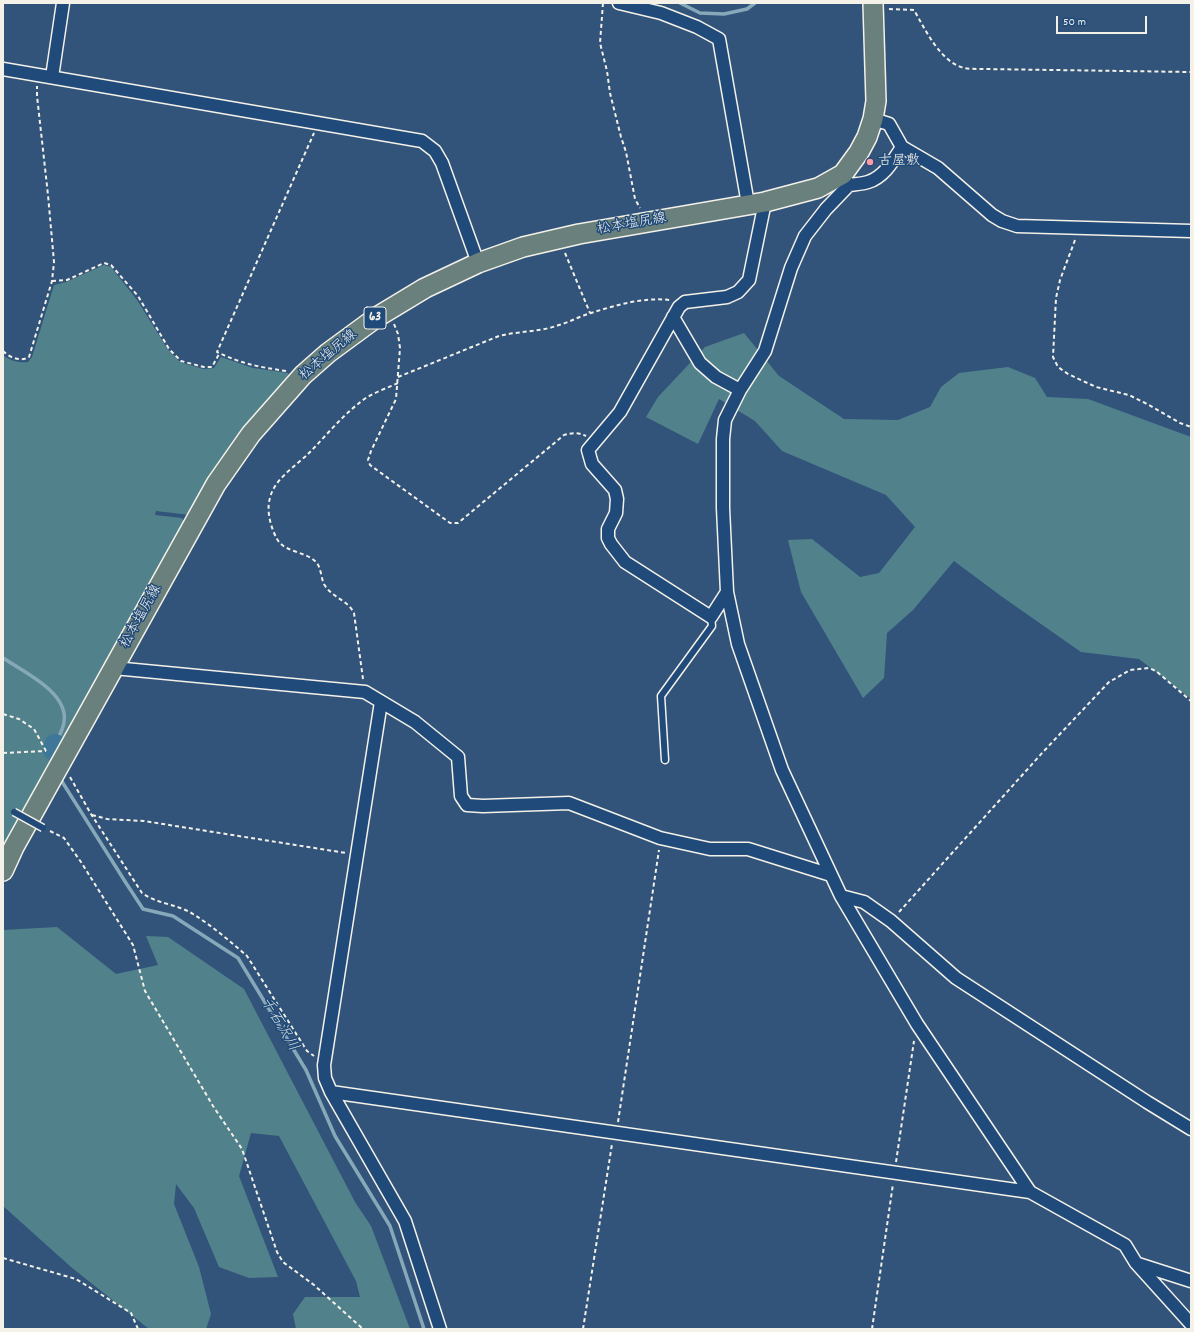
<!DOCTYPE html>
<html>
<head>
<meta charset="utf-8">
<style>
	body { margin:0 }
	#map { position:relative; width:1194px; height:1332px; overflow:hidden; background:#32547b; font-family:Dekko,sans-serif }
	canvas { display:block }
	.frame { position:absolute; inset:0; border:4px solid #f4f1e8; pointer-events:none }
	.scale { position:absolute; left:1056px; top:16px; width:91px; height:18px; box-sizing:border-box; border:2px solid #f4f1e8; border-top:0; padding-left:5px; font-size:12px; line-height:14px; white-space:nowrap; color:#f4f1e8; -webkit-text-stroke:3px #1f4a7a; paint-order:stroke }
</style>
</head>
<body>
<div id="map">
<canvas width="1194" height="1332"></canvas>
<div class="frame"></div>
<div class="scale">50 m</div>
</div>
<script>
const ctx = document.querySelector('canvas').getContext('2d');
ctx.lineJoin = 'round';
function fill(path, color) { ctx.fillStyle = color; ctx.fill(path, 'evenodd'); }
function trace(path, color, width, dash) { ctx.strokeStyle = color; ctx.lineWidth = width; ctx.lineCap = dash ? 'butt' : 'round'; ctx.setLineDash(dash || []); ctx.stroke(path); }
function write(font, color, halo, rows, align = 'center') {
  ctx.font = font + ' Dekko,"Klee One",sans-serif'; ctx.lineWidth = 3; ctx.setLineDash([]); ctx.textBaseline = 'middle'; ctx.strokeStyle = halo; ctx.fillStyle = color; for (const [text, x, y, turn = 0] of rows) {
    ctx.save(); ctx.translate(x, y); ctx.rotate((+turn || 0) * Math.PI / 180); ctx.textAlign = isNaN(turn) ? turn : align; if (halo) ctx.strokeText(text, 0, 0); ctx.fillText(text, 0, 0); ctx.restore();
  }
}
fill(new Path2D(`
	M104 265 111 267 137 300 167 348 180 362 203 369 214 368 221 357 253 368 288 373 291 378 190 515 156 511 155 515 182 518 185 524 3 856V355C10 361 19 363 28 362L32 357 54 285 66 282Z
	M744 333 779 376 844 419 898 420 930 407 941 387 959 373 1008 367 1035 378 1047 397 1088 399 1191 437V699L1139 659 1081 652 1001 596 954 561 913 610 887 633 884 678 863 698 801 592 788 540 812 539 860 577 879 573 915 527 886 495 782 451 755 421 719 399 698 444 646 417 658 397 705 347Z
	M57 927 116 974 158 965 146 936 168 937 244 989 355 1202 371 1226 410 1329H296L293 1314 305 1297H360L356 1281 279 1136 251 1133 239 1176 278 1277 249 1278 219 1267 194 1208 176 1184 174 1204 199 1267 211 1314 206 1329H149L71 1267 3 1206V930Z`), '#51828c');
trace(new Path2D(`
	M680 3 700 13 724 14 747 9 755 3
	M3 658C24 672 69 693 64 722 63 730 58 738 55 745
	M61 780 126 883 143 909 173 916 238 958 306 1070 335 1136 390 1226 424 1329`), '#87a8b9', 3.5);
trace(new Path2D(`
	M54 750 55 745`), '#3f7799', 22);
const service = new Path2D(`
	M665 760 661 696 712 626 711 617`);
const minor = new Path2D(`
	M619 3 661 13 697 27 719 39 748 204
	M3 69 422 141 435 151 442 163 478 263
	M52 77 63 3
	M873 119 889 124 902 147 938 168 992 215 1002 221 1017 226 1191 231
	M843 174 849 185 826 209 805 236 791 268 765 351 740 390 725 420 723 439V508L727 592 738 644 782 770 841 896 917 1024 1030 1192 1125 1245 1136 1263 1191 1324
	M849 185C855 184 862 184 868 182 884 177 893 161 902 147
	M673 317 700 363 716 377 740 390
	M727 592 711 617 625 562 611 544 608 538V529L616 513 617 499 615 490 592 464 588 450 620 412 679 307 685 302 727 297 738 292 749 280 765 202
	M114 668 365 692 415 722 458 757 461 796 467 805 483 806 569 803 660 838 710 849H748L831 875
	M381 702 324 1065 325 1078 331 1092 405 1221 440 1329
	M841 896 864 902 891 921 956 978 1147 1102 1191 1129
	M331 1092 1030 1192
	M1138 1264 1191 1281`);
const primary = new Path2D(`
	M3 871 14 847 216 484 251 434 303 375 328 353 377 317 425 288 478 263 523 247 579 234 765 202 818 188 843 174 859 152 867 137 873 119 876 101 873 3`);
trace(service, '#f4f1e8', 9);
trace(minor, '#f4f1e8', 15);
trace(primary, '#f4f1e8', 22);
trace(new Path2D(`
	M603 3 600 43 607 71 610 93 621 137 626 152 635 199 640 208
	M889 9 914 10C925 29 940 62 964 68 970 69 977 69 983 69L1191 72
	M1075 240 1060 280 1056 298 1053 357 1058 367 1068 374 1096 387 1129 395 1149 405 1180 423 1191 427
	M565 253 590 313
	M52 281 67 280 104 263 111 265 138 296 169 349 181 361 204 367H212L219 354
	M394 324 398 334 400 348 396 399 371 451 368 460 370 465 450 523H458L564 435C572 433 578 432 586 436
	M3 351C10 358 21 362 29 357L52 281 54 262 48 195 37 96V86
	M286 371C259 367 242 364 217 352L314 133
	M398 377 499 336C519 331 540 332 559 325 570 322 580 316 591 313 616 305 644 297 670 300
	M363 679 354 613C353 611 351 608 349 606 341 598 330 595 324 584 321 578 321 567 316 562 305 551 285 553 277 539 271 528 266 511 270 498 274 479 296 466 309 453 325 437 340 418 358 404 369 394 385 389 398 383
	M3 714 19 719 34 729 46 751 49 752
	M3 753 46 751
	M70 777 91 814 142 893C157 904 177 904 193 914 211 925 231 942 247 956L307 1051 314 1056
	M92 815 107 819 144 821 346 853
	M50 831 64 838 81 862 133 945 145 991 213 1106 242 1149 277 1252 283 1262 314 1285 363 1329
	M899 912 1043 752 1109 682 1130 670 1149 668 1156 671 1191 701
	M618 1122 659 850
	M896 1162 914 1041
	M3 1258 76 1279 131 1313 138 1329
	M583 1329 612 1144
	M872 1329 893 1184`), '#f4f1e8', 2, [4, 3]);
trace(service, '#1f4a7a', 6);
trace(minor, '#1f4a7a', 12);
trace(primary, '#6a807d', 19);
const serviceBridge = new Path2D(`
	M14 812 43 828`);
trace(serviceBridge, '#f4f1e8', 9, []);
trace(serviceBridge, '#1f4a7a', 6);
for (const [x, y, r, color] of [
	[870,162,4,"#ff9aa2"]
]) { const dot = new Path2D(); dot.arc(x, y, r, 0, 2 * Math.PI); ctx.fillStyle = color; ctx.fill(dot); trace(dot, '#1f4a7a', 1.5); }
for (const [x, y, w] of [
	[375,318,22]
]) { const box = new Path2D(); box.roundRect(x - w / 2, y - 11, w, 22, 3); ctx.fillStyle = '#1f4a7a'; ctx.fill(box); trace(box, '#f4f1e8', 1); }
write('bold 13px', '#f4f1e8', null, [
	["63",375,318]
]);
write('14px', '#f4f1e8', '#1f4a7a', [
	["古屋敷",878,162]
], 'left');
write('14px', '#f4f1e8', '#1f4a7a', [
	["松本塩尻線",632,225,-10],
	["松本塩尻線",329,356,-40],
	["松本塩尻線",142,617,-61]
]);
write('italic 15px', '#d9dfdc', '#1f4a7a', [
	["千石沢川",278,1025,59]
]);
</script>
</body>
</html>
